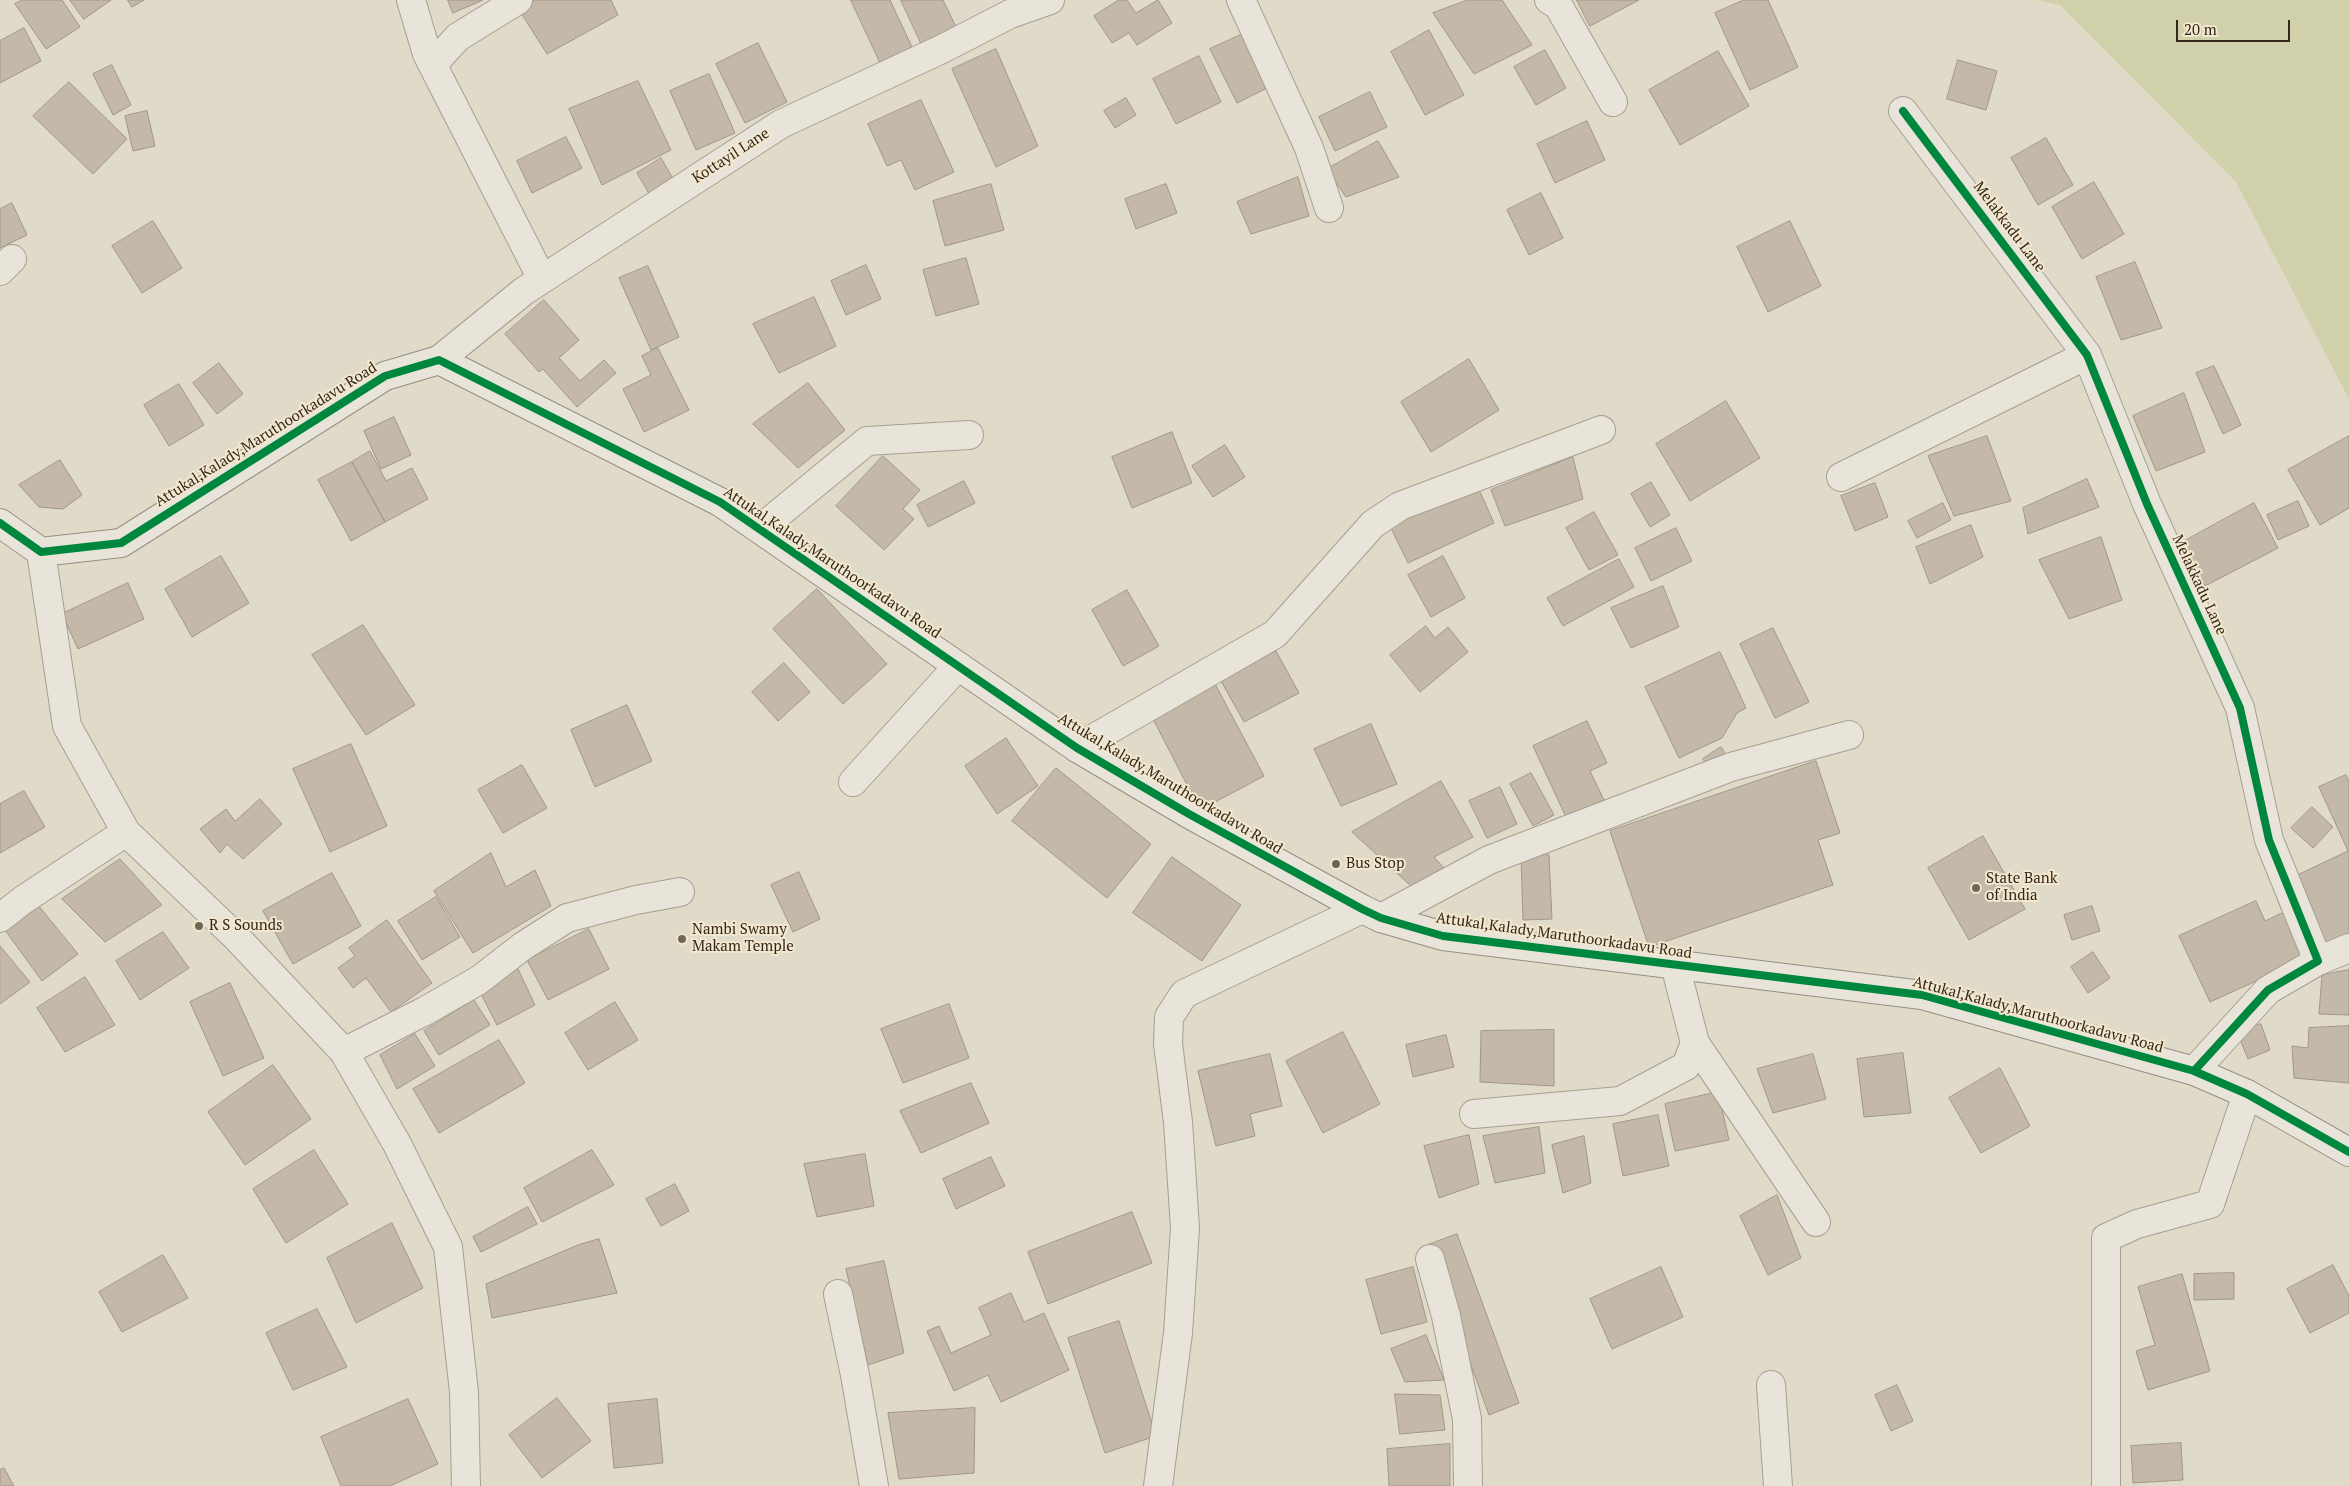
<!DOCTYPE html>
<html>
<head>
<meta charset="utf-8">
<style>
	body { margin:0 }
	#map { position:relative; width:2349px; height:1486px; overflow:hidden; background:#e0dac8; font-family:"PT Serif",serif }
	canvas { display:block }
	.scale { position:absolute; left:2176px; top:20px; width:114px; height:22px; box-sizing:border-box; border:2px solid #33271c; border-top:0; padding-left:6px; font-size:15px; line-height:18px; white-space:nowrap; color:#33271c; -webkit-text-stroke:4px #f3e8cd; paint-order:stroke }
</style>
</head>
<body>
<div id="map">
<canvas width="2349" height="1486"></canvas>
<div class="scale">20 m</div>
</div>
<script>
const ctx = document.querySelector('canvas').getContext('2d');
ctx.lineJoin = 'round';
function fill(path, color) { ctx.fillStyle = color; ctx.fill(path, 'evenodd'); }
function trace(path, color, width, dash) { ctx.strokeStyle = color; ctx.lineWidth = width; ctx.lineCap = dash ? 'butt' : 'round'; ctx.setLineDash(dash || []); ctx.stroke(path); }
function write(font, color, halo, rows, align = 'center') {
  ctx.font = font + ' "PT Serif",serif'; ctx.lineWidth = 4; ctx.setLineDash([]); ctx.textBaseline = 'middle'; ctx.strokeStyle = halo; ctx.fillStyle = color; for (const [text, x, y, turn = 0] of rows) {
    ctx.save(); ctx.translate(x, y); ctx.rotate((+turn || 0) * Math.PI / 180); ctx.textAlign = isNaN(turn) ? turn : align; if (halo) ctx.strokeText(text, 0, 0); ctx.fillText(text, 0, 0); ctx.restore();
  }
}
fill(new Path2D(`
	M2036 0H2349V399L2236 182 2060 5Z`), '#d0d0ab');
const building = new Path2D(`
	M22 0H62L80 27 46 49 15 4Z
	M70 0H111L84 19Z
	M128 0H144L132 7Z
	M448 0H483L453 13Z
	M525 0H611L618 15 547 54 516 5Z
	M851 0H890L912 47 880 62Z
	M901 0H943L956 27 921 43Z
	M1119 0H1127L1136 13 1158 0 1172 23 1137 45 1129 33 1112 43 1094 16Z
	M1468 0H1502L1532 45 1474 74 1433 13Z
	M1577 0H1639L1590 26Z
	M1744 0H1768L1798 67 1750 90 1715 13Z
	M24 28 41 61 0 83V41Z
	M1429 30 1464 95 1425 115 1391 52Z
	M1245 33 1271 86 1237 103 1210 49Z
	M758 43 787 102 745 123 716 64Z
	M996 49 1038 146 996 167 952 69Z
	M1545 50 1566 88 1536 105 1514 67Z
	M1718 51 1749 106 1680 145 1649 90Z
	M1199 56 1221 102 1176 124 1153 79Z
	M1958 60 1997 71 1986 110 1947 99Z
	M112 65 131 105 113 115 93 74Z
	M709 74 735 133 696 150 670 91Z
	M638 81 671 150 602 185 569 109Z
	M69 82 127 139 93 174 33 116Z
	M1370 92 1387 127 1335 151 1319 117Z
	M1126 98 1136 115 1115 128 1104 111Z
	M921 100 954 172 915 190 901 160 887 166 868 124Z
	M147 111 155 146 133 151 125 116Z
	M1587 121 1605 160 1555 183 1537 144Z
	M566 137 582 168 532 193 517 161Z
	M2046 138 2073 185 2038 205 2011 158Z
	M1378 141 1399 177 1346 197 1327 169Z
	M661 158 675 182 651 197 637 173Z
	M1298 177 1309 216 1251 234 1237 202Z
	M2094 182 2124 234 2082 259 2052 207Z
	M991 184 1004 230 945 246 933 201Z
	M1166 184 1177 213 1136 229 1125 199Z
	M1541 193 1563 238 1529 255 1507 210Z
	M12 203 27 235 0 248V209Z
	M153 221 182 268 142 293 112 246Z
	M1790 221 1821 286 1768 312 1737 247Z
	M966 258 979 304 936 316 923 270Z
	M2135 262 2162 328 2121 340 2096 277Z
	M866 265 881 299 846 315 831 281Z
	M648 266 679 337 651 350 619 278Z
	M814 297 836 346 779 373 753 324Z
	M544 300 579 340 559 358 580 381 604 360 616 373 577 407 543 369 539 372 505 334Z
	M658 348 689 410 644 432 623 389 651 375 642 356Z
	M1469 359 1499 410 1431 452 1401 402Z
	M219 363 243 394 217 414 193 383Z
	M2214 366 2241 425 2223 434 2196 373Z
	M808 383 845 430 798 468 753 424Z
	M179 384 204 425 169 446 144 405Z
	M2184 393 2205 452 2156 471 2133 416Z
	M1726 401 1760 458 1690 501 1656 444Z
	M394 417 411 455 381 469 364 431Z
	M1172 432 1192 483 1132 508 1112 457Z
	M1987 436 2011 501 1954 516 1928 456Z
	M2349 436V508L2320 525 2288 470Z
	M1225 445 1245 477 1213 497 1192 466Z
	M370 451 386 481 412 468 428 499 385 522 352 462Z
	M883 456 920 490 903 509 914 519 884 550 836 506Z
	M1573 457 1583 499 1505 526 1491 490Z
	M60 460 82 495 63 509 39 507 19 485Z
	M352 462 385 522 351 541 318 480Z
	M2087 479 2099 507 2028 534 2023 508Z
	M964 481 975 503 928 527 917 505Z
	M1651 482 1670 515 1650 527 1631 494Z
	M1476 483 1494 523 1408 563 1389 524Z
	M1875 483 1888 517 1855 531 1841 496Z
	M2298 501 2309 526 2278 540 2267 515Z
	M1943 503 1951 520 1917 538 1908 521Z
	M2254 503 2278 548 2205 586 2181 543Z
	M1594 512 1618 555 1589 570 1566 528Z
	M1971 525 1983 557 1930 584 1916 547Z
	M1676 528 1692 561 1651 581 1635 548Z
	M2101 537 2122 600 2069 619 2039 560Z
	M221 556 249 603 192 637 165 589Z
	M1443 556 1465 598 1431 617 1408 575Z
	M1619 559 1634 587 1563 626 1547 598Z
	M128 583 144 619 78 649 62 614Z
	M1663 586 1679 627 1631 648 1611 608Z
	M817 589 887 664 843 704 773 629Z
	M1127 590 1159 646 1123 666 1092 610Z
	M363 625 415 705 366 735 312 655Z
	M1426 626 1435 638 1448 627 1468 652 1420 692 1390 655Z
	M1773 628 1809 702 1775 718 1740 644Z
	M1276 651 1299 693 1244 722 1221 681Z
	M1720 652 1746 708 1737 713 1722 738 1679 758 1645 687Z
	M784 663 810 692 778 721 752 692Z
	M1214 682 1264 776 1200 810 1151 715Z
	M627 705 652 761 595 787 571 730Z
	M1587 721 1607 763 1590 771 1604 800 1566 817 1533 746Z
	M1371 724 1397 784 1341 806 1314 749Z
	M1006 738 1038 786 997 814 965 766Z
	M351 744 387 826 330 852 293 769Z
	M1721 747 1737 772 1719 784 1703 759Z
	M1816 761 1840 833 1818 840 1833 885 1649 947 1610 831Z
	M522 765 547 808 503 833 478 790Z
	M1056 768 1151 844 1107 898 1012 821Z
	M1531 773 1554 815 1533 826 1510 784Z
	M2346 775 2349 781V937L2324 948 2291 878 2348 851 2319 787Z
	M1441 781 1473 837 1434 857 1445 869 1412 887 1352 832Z
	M1500 787 1517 824 1487 838 1469 801Z
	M24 791 45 827 0 853V804Z
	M260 799 282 824 243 859 227 844 220 853 200 829 226 809 235 821Z
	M2312 807 2333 827 2313 848 2291 828Z
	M1983 836 2025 909 1969 940 1928 868Z
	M491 853 506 887 535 870 551 906 473 953 434 891Z
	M1549 855 1552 919 1523 920 1521 857Z
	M1172 857 1241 905 1202 961 1133 913Z
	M120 859 162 905 105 942 62 899Z
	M799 872 820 919 793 932 771 885Z
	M332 873 361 926 293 964 263 911Z
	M436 897 460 937 422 960 398 921Z
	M2256 901 2265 921 2288 910 2309 957 2210 1002 2179 936Z
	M38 905 78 954 42 981 5 930Z
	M2092 906 2100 931 2072 940 2064 915Z
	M387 920 432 983 391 1012 366 978 353 988 338 968 355 956 349 948Z
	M589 929 609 969 548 1000 527 960Z
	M163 932 189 968 140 1000 116 961Z
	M0 946 30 982 0 1004Z
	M2093 952 2110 978 2088 993 2071 967Z
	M518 969 535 1005 497 1025 479 990Z
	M2349 970V1015L2319 1014 2322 975Z
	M85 977 115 1025 65 1052 37 1008Z
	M230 983 264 1058 223 1076 190 1002Z
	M474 1000 490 1025 439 1055 424 1031Z
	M615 1002 638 1040 588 1070 565 1033Z
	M949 1004 969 1058 903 1083 881 1029Z
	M2261 1024 2270 1050 2248 1059 2237 1032Z
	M2349 1026V1083L2294 1078 2292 1046 2308 1048 2309 1028Z
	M1554 1030V1086L1480 1082 1481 1031Z
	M1343 1032 1380 1104 1323 1133 1286 1061Z
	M415 1034 435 1066 397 1089 380 1055Z
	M1446 1035 1454 1067 1413 1077 1406 1045Z
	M499 1040 525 1083 439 1133 413 1089Z
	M1903 1053 1911 1113 1864 1117 1857 1059Z
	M1270 1054 1282 1106 1250 1114 1255 1136 1216 1146 1198 1071Z
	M1813 1054 1826 1099 1773 1113 1757 1069Z
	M273 1065 311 1119 245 1165 208 1112Z
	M2000 1068 2030 1126 1981 1153 1949 1098Z
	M971 1083 989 1123 921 1153 900 1111Z
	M1718 1092 1729 1140 1675 1151 1665 1104Z
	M1658 1115 1669 1166 1623 1176 1613 1124Z
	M1539 1127 1545 1173 1495 1183 1483 1136Z
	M1469 1135 1479 1184 1439 1198 1424 1146Z
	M1584 1136 1591 1183 1563 1193 1552 1145Z
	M314 1150 348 1204 286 1243 253 1189Z
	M592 1150 614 1185 542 1222 524 1188Z
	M865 1154 874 1206 817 1217 804 1164Z
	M991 1157 1005 1186 956 1209 943 1179Z
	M675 1184 689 1211 661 1226 646 1199Z
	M1777 1195 1801 1258 1768 1275 1740 1216Z
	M528 1207 537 1224 481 1252 473 1237Z
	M1132 1212 1152 1263 1048 1304 1028 1252Z
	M392 1223 423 1288 356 1323 327 1258Z
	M1457 1234 1519 1403 1489 1415 1428 1245Z
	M599 1239 617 1293 492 1318 486 1284 578 1245Z
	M163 1255 188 1298 122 1332 99 1292Z
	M884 1261 904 1353 868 1365 846 1269Z
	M2333 1265 2349 1296V1313L2310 1333 2287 1289Z
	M1413 1267 1427 1322 1381 1334 1366 1280Z
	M1661 1267 1683 1317 1612 1349 1590 1299Z
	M2234 1273V1299L2194 1300V1274Z
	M2182 1274 2210 1371 2148 1390 2136 1351 2155 1345 2138 1287Z
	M1011 1293 1024 1322 1044 1313 1069 1370 1001 1402 988 1375 954 1391 927 1331 939 1326 951 1353 991 1335 979 1308Z
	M317 1309 347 1367 293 1390 266 1333Z
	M1119 1321 1156 1436 1105 1453 1068 1338Z
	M1426 1335 1444 1380 1405 1382 1391 1349Z
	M1897 1385 1913 1421 1891 1431 1875 1395Z
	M1395 1394 1440 1395 1445 1430 1400 1434Z
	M557 1398 591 1441 542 1478 509 1435Z
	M408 1399 438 1464 390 1486H341L321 1437Z
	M657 1399 663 1463 614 1468 608 1404Z
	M975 1408 974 1473 899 1479 888 1413Z
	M2181 1443 2183 1480 2133 1483 2131 1446Z
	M1450 1444V1486H1389L1387 1449Z
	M4 1468 14 1486H0V1470Z`);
fill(building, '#c4b8a9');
trace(building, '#a09688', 1);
const street = new Path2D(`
	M411 0 427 54 542 279
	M1241 0 1309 148 1329 208
	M1549 0 1558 5 1613 102
	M433 64 458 37 518 0
	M1903 111 2087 355 2147 504 2240 708 2269 840 2318 961 2268 990 2194 1071
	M0 271 12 259
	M439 360 524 291 781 124 942 49 1010 14 1050 0
	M1841 477 2087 355
	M760 529 867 441 969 435
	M41 552 67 726 126 832 237 938 344 1052 397 1144 448 1247 464 1392 466 1486
	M1077 748 1275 634 1373 524 1400 506 1601 430
	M853 782 958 666
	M0 918 23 900 126 832
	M1381 918 1489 860 1731 767 1849 735
	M2318 961 2349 948
	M1695 1043 1816 1222
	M344 1052 425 1011 479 980 523 946 567 918 636 900 680 892
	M1474 1114 1620 1101 1686 1066 1695 1043 1675 965
	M1430 1259 1446 1316 1467 1419 1468 1486
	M838 1294 855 1375 874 1486
	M1771 1385 1778 1486
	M1158 1486 1178 1333 1185 1228 1178 1122 1168 1044 1169 1017 1184 994 1362 909
	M2106 1486V1238L2137 1224 2210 1204 2247 1094`);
const secondary = new Path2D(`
	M0 523 41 552 121 543 385 376 439 360 720 502 1077 748 1189 814 1362 909 1381 918 1443 936 1922 995 2194 1071 2247 1094 2349 1152`);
trace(street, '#a59f92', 30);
trace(secondary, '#958e82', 30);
trace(street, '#e8e4da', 28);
trace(secondary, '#e8e4da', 28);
trace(new Path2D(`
	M1903 111 2087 355 2147 504 2240 708 2269 840 2318 961 2268 990 2194 1071
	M0 523 41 552 121 543 385 376 439 360 720 502 1077 748 1189 814 1362 909 1381 918 1443 936 1922 995 2194 1071 2247 1094 2349 1152`), '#00873e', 8);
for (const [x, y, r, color] of [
	[1336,864,5,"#706658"],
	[1976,888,5,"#706658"],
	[199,926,5,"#706658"],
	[682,939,5,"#706658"]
]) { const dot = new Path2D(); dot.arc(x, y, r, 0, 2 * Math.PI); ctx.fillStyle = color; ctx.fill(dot); trace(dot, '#f3e8cd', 2); }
write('15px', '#33271c', '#f3e8cd', [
	["Kottayil Lane",731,156,-33],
	["Melakkadu Lane",2009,227,53],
	["Attukal,Kalady,Maruthoorkadavu Road",266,435,-32],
	["Attukal,Kalady,Maruthoorkadavu Road",832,563,34],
	["Melakkadu Lane",2199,585,65],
	["Attukal,Kalady,Maruthoorkadavu Road",1170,784,31],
	["Attukal,Kalady,Maruthoorkadavu Road",1564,936,8],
	["Attukal,Kalady,Maruthoorkadavu Road",2038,1015,15]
]);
write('15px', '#33271c', '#f3e8cd', [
	["Bus Stop",1346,864],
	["State Bank",1986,879],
	["of India",1986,896],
	["R S Sounds",209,926],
	["Nambi Swamy",692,930],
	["Makam Temple",692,947]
], 'left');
</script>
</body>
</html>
